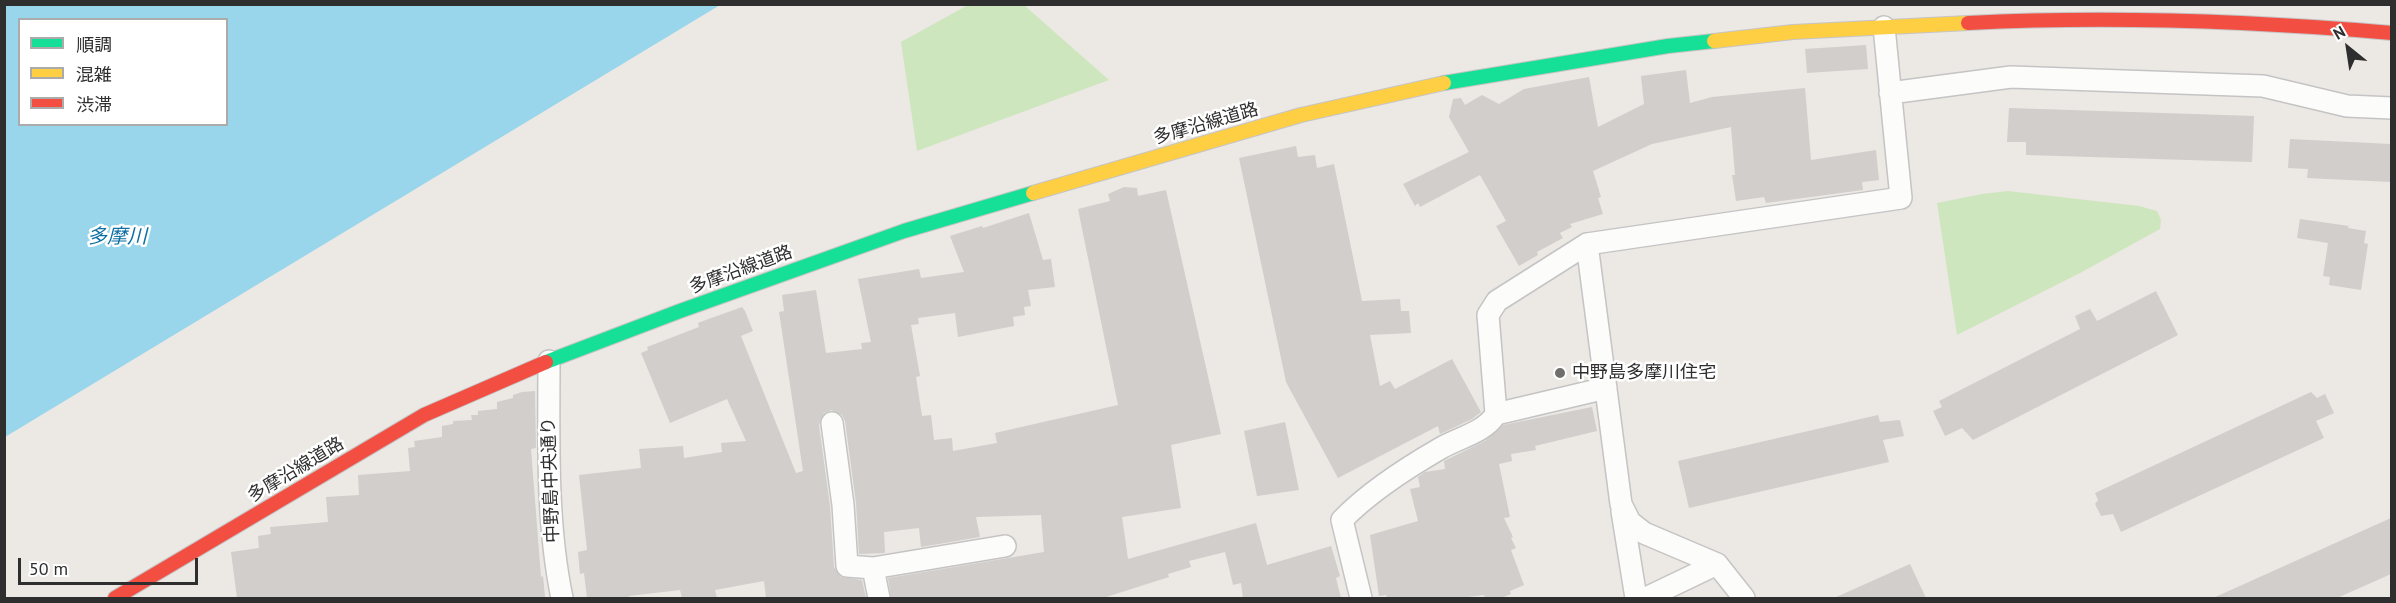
<!DOCTYPE html>
<html>
<head>
<meta charset="utf-8">
<style>
	body { margin:0 }
	#map { position:relative; width:2396px; height:603px; overflow:hidden; background:#ece8e4; font-family:"PT Sans","Noto Sans JP",sans-serif }
	canvas { display:block }
	.frame { position:absolute; inset:0; border:6px solid #2e2e2e; pointer-events:none }
	.legend { position:absolute; left:18px; top:18px; width:210px; height:108px; box-sizing:border-box; background:#fff; border:2px solid #ababab; margin:0; padding:8px 10px; list-style:none; font-size:18px; color:#2e2e2e }
	.legend li { display:flex; align-items:center; gap:12px; height:30px }
	.legend b { width:30px; border:2px solid #ababab }
	.north { position:absolute; left:2318px; top:18px; width:60px; height:60px; -webkit-text-stroke:4px #fff; paint-order:stroke; rotate:330deg; font-size:16px; font-weight:700; line-height:24px; text-align:center; color:#2e2e2e }
	.north::after { content:''; display:block; margin:auto; width:21px; height:27px; background:#2e2e2e; clip-path:polygon(50% 0,100% 100%,50% 72%,0 100%) }
	.scale { position:absolute; left:18px; top:558px; width:180px; height:27px; box-sizing:border-box; border:3px solid #2e2e2e; border-top:0; padding-left:8px; font-size:18px; line-height:21px; white-space:nowrap; color:#2e2e2e; -webkit-text-stroke:4px #fff; paint-order:stroke }
</style>
</head>
<body>
<div id="map">
<canvas width="2396" height="603"></canvas>
<div class="frame"></div>
<ul class="legend">
<li><b style="height:8px;background:#16e098"></b>順調</li>
<li><b style="height:8px;background:#ffcf43"></b>混雑</li>
<li><b style="height:8px;background:#f24e42"></b>渋滞</li>
</ul>
<div class="north">N</div>
<div class="scale">50 m</div>
</div>
<script>
const ctx = document.querySelector('canvas').getContext('2d');
ctx.lineJoin = 'round';
function fill(path, color) { ctx.fillStyle = color; ctx.fill(path, 'evenodd'); }
function trace(path, color, width, dash) { ctx.strokeStyle = color; ctx.lineWidth = width; ctx.lineCap = dash ? 'butt' : 'round'; ctx.setLineDash(dash || []); ctx.stroke(path); }
function write(font, color, halo, rows, align = 'center') {
  ctx.font = font + ' "PT Sans","Noto Sans JP",sans-serif'; ctx.lineWidth = 5; ctx.setLineDash([]); ctx.textBaseline = 'middle'; ctx.strokeStyle = halo; ctx.fillStyle = color; for (const [text, x, y, turn = 0] of rows) {
    ctx.save(); ctx.translate(x, y); ctx.rotate((+turn || 0) * Math.PI / 180); ctx.textAlign = isNaN(turn) ? turn : align; if (halo) ctx.strokeText(text, 0, 0); ctx.fillText(text, 0, 0); ctx.restore();
  }
}
fill(new Path2D(`
	M968 5H1024L1109 80 917 151 901 42Z
	M2008 191 2139 206 2157 211 2161 220 2160 229 2080 273 1957 335 1937 203 1982 194Z`), '#cee6be');
fill(new Path2D(`
	M5 4H720V5L5 437ZM20 20H226V124H20Z`), '#99d6ec');
fill(new Path2D(`
	M1866 45 1868 69 1807 73 1805 49Z
	M1686 70 1690 103 1712 97 1805 88 1811 160 1876 150 1879 180 1862 182 1863 190 1766 203 1764 197 1736 201 1732 175H1735L1731 127 1652 144 1593 171 1601 197 1598 198 1603 214 1570 224 1572 227 1560 233 1563 238 1537 252 1538 255 1519 266 1496 226 1506 221 1480 175 1420 207 1418 203 1415 206 1403 184 1469 152 1449 117 1453 99 1461 98 1465 105 1482 95 1499 104 1524 89 1589 77 1598 127 1644 104 1641 76Z
	M2009 108 2254 116 2252 162 2026 155V142H2007Z
	M2290 139 2391 144V182L2307 178 2308 169 2288 168Z
	M1296 146 1298 157 1315 155 1317 168 1334 164 1362 301 1400 299 1401 311H1409L1411 333 1370 335 1380 386 1390 381 1395 389 1452 359 1481 412 1472 419 1440 434 1438 426 1338 478 1286 382 1239 158Z
	M1124 187 1137 188 1138 196 1166 190 1221 434 1171 445 1181 508 1122 517 1128 559 1256 523 1267 565 1331 546 1340 576 1336 578 1341 598H1243L1241 583 1233 585 1225 552 1189 561 1191 567 1168 574 1169 577 1103 598H891L888 578 1044 552 1041 515 976 517 980 537 921 547 919 528 884 532 885 553 859 554 856 503 845 421 842 415 831 410 824 413 819 425 830 506 834 567 841 577 862 580 866 598H766L764 581 715 590 717 598H682L680 590 629 596V598H587L584 573 580 574 578 552 587 550 579 475 641 468 639 449 683 446 684 458 722 452 721 443 746 441 727 399 670 423 641 353 648 350 647 347 699 327 698 323 703 321 742 307 745 311 753 331 741 336 796 473 803 471 779 312 784 311 782 295 816 290 826 353 862 349 861 343 871 342 858 279 919 269 921 278 964 272 950 236 982 226 983 228 1029 213 1043 260 1051 259 1055 287 1028 290 1031 306 1024 307 1025 315 1013 317 1014 326 958 337 955 313 918 318 919 324 911 325 920 376 916 377 922 416 931 415 934 440 952 438 953 451 997 443 995 433 1118 405 1078 209 1110 201 1108 194Z
	M2300 219 2349 226 2348 228 2366 231 2364 243 2368 244 2361 290 2329 285 2330 277 2323 276 2328 243 2297 238Z
	M2156 291 2178 335 1973 440 1962 428 1945 436 1933 411 1942 407 1939 401 2080 329 2075 316 2090 309 2097 321Z
	M535 391 536 448 531 449 541 577 543 576 545 597 237 598 231 552 259 548 258 536 271 534 270 527 328 522 326 497 359 495 358 475 410 471 408 448 415 447 414 441 442 437V426L453 424V421L472 420 471 415H478V411L497 409V402L513 398V395L522 392Z
	M2311 392 2317 398 2325 394 2334 413 2316 421 2324 438 2121 532 2113 514 2101 516 2095 504 2098 500 2095 493Z
	M1592 407 1597 431 1535 446 1536 450 1511 454 1512 461 1499 464 1510 517 1504 518 1513 537 1511 538 1516 548 1511 550 1524 585 1510 591 1511 594 1501 598H1485L1484 595 1459 598H1387L1386 595 1379 596 1370 535 1418 521 1410 489 1420 487 1418 477 1425 472 1445 469 1444 461 1485 441 1503 425Z
	M1878 415 1880 422 1900 420 1904 436 1883 440 1889 462 1689 508 1678 461Z
	M1285 422 1299 490 1257 496 1244 431Z
	M2391 518V574L2337 598H2213Z
	M1910 564 1926 598H1834Z`), '#d1cecb');
const street = new Path2D(`
	M1890 93 2011 77 2263 86 2347 106 2392 108
	M1587 244 1621 504 1630 522 1644 533 1717 564 1744 598
	M549 361C549 440 546 521 562 598
	M1606 388 1496 414 1488 315 1497 301 1587 244 1901 198 1884 27
	M832 423 843 505 847 566 873 568
	M1622 511 1636 598
	M879 598 873 568 1005 546
	M1361 598 1342 520C1368 493 1408 467 1441 448 1460 437 1484 433 1496 414
	M1646 598 1717 564`);
const fast = new Path2D(`
	M1444 83 1668 46 1714 41
	M546 362 680 311 904 231 1033 193`);
const slow = new Path2D(`
	M1714 41 1793 32 1968 23
	M1033 193 1301 115 1444 83`);
const jam = new Path2D(`
	M1968 23C2109 16 2251 21 2392 33
	M115 598 424 415 546 362`);
trace(street, '#c5c4c5', 24);
trace(fast, '#c5c4c5', 16);
trace(slow, '#c5c4c5', 16);
trace(jam, '#c5c4c5', 16);
trace(street, '#fcfcfb', 21);
trace(fast, '#16e098', 14);
trace(slow, '#ffcf43', 14);
trace(jam, '#f24e42', 14);
for (const [x, y, r, color] of [
	[1560,373,6,"#706f6e"]
]) { const dot = new Path2D(); dot.arc(x, y, r, 0, 2 * Math.PI); ctx.fillStyle = color; ctx.fill(dot); trace(dot, '#fff', 2); }
write('18px', '#2e2e2e', '#fff', [
	["多摩沿線道路",1206,124,-16],
	["多摩沿線道路",741,270,-20],
	["多摩沿線道路",296,470,-31],
	["中野島中央通り",551,480,-92]
]);
write('18px', '#2e2e2e', '#fff', [
	["中野島多摩川住宅",1572,373]
], 'left');
write('italic 20px', '#0d6fa3', '#fff', [
	["多摩川",117,237]
]);
</script>
</body>
</html>
